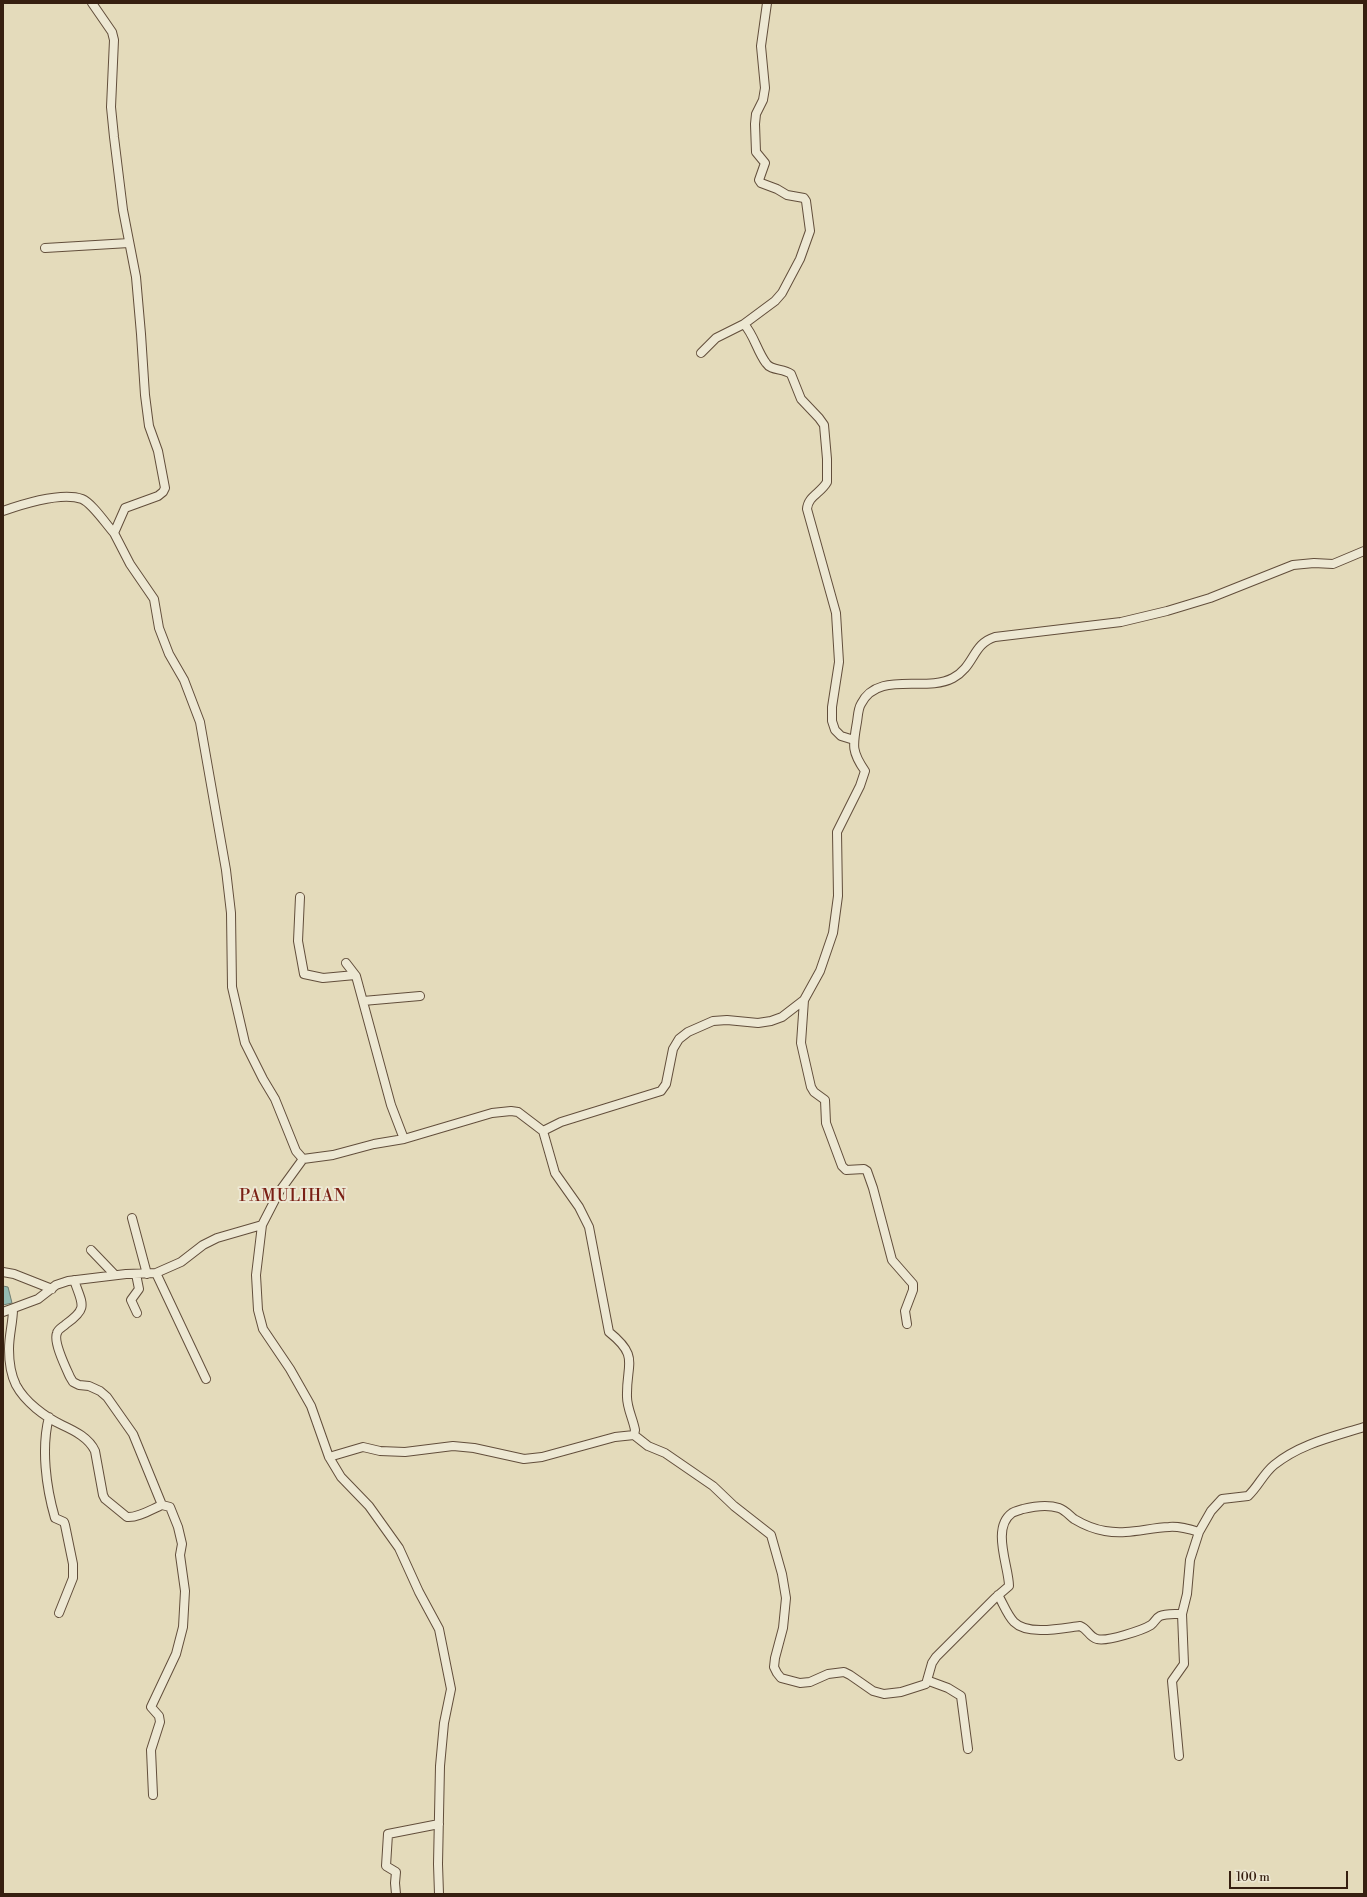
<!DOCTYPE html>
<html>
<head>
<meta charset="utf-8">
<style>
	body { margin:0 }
	#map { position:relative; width:1367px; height:1897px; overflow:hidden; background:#e4dbbb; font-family:"Libre Bodoni",serif }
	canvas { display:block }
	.frame { position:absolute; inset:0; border:4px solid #361f10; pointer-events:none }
	.scale { position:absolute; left:1229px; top:1871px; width:119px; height:18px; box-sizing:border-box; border:2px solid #361f10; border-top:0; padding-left:5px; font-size:12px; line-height:14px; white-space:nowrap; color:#361f10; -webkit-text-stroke:3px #ede8d3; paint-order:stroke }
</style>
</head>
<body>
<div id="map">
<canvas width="1367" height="1897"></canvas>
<div class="frame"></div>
<div class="scale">100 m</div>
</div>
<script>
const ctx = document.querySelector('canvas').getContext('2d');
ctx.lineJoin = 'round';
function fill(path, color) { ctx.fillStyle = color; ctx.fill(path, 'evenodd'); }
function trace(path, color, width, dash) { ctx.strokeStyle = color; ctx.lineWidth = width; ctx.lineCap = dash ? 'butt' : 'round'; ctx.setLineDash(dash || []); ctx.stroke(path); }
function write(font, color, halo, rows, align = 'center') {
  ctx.font = font + ' "Libre Bodoni",serif'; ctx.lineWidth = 4; ctx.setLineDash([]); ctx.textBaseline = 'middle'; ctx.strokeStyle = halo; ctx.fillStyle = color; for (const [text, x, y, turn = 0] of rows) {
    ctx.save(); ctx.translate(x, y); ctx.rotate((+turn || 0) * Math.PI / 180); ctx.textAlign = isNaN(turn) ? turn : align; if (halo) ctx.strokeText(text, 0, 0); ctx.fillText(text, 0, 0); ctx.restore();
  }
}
const water = new Path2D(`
	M3 1286 8 1287 12 1303 3 1305Z`);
fill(water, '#95bbb2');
trace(water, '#6f7d71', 1);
const minor = new Path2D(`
	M92 3 112 32 114 40 111 107 114 137 123 210 136 277 141 334 145 395 149 426 158 451 165 488 163 492 158 496 125 508 114 533 130 564 154 599 159 628 169 654 184 680 200 722 226 870 231 913 232 987 245 1043 263 1079 275 1099 296 1151 303 1159
	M767 3 761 46 765 88 763 100 756 114 755 124 756 152 765 163 759 180 761 183 777 189 787 195 804 198 806 201 810 231 800 259 782 293 775 301 744 324C754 335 757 351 766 363 771 371 783 368 791 374L801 399 819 418 824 425 827 459V482C821 493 808 496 807 509L836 613 839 662 832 707V721L835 730 841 736 854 740
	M45 248 129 243
	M701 353 716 338 744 324
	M3 511C23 504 62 492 82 499 92 503 106 524 114 533
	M300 897 298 941 304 974 323 978 355 975
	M346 963 356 976 391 1105 404 1139
	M804 1000 801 1043 811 1087 814 1092 825 1100 826 1123 842 1166 846 1170 864 1169 867 1171 873 1188 892 1260 913 1284V1290L905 1311 907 1324
	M363 1001 420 996
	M543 1131 555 1173 579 1207 589 1227 609 1332C640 1357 626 1363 627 1397 627 1408 633 1419 635 1430L634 1435
	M132 1218 147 1274
	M262 1225 256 1275 258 1310 263 1329 290 1369 311 1406 329 1457 341 1477 369 1506 399 1548 419 1592 439 1629 451 1689 444 1723 440 1766 438 1864 439 1894
	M91 1250 115 1275
	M3 1272 14 1274 52 1289
	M156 1273 206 1379
	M136 1274 139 1289 131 1300 137 1313
	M74 1280C82 1304 89 1308 66 1324 63 1327 58 1329 57 1333 53 1342 66 1368 70 1377L73 1382 79 1385 89 1386 100 1391 107 1397 133 1434 162 1505 170 1507 178 1527 182 1544 180 1555 185 1591 183 1627 176 1654 151 1707 159 1716 160 1722 151 1750 153 1795
	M13 1309C13 1322 9 1335 9 1349 9 1360 11 1375 16 1385 25 1402 45 1417 62 1425 75 1431 89 1438 95 1451L103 1495 105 1499 127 1517C138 1518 152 1509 162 1505
	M3 1312 38 1299 56 1285 68 1281 126 1274 156 1273 181 1262 203 1245 217 1238 262 1225 279 1192 303 1159 333 1155 374 1144 404 1139 492 1113 511 1111 518 1112 543 1131 561 1122 661 1091 666 1084 673 1049 679 1039 688 1032 713 1021 727 1020 758 1023 771 1021 782 1017 804 1000 820 971 833 933 838 896 837 832 860 786 865 771C851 751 853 745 857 722 858 716 858 709 861 704 878 670 925 693 953 678 975 666 972 644 995 637L1121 622 1167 611 1210 598 1293 565 1314 563 1333 564 1364 551
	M49 1417C41 1448 46 1487 55 1518L64 1522 65 1525 73 1564V1578L59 1613
	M329 1457 363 1447 380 1451 405 1452 453 1446 474 1448 524 1459 542 1457 615 1437 634 1435 648 1446 665 1453 713 1486 734 1506 771 1535 782 1574 786 1598 783 1628 775 1658 774 1667 777 1673 781 1678 800 1683 810 1682 828 1674 844 1672 850 1675 873 1691 884 1694 901 1692 926 1684 932 1663 936 1657 995 1598 1009 1586C1009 1567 991 1528 1012 1513 1015 1511 1020 1510 1023 1509 1035 1506 1047 1504 1059 1508 1065 1510 1069 1515 1074 1519 1084 1525 1093 1529 1105 1531 1127 1535 1147 1528 1169 1527 1179 1526 1189 1529 1199 1532
	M998 1595C1003 1603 1007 1615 1014 1622 1028 1636 1063 1628 1080 1626 1088 1629 1089 1637 1097 1639 1107 1642 1143 1630 1151 1625 1155 1622 1156 1618 1160 1616 1166 1613 1175 1614 1182 1614
	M929 1681 948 1688 961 1696 968 1749
	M1179 1756 1172 1681 1184 1664 1182 1614 1187 1594 1190 1560 1199 1532 1211 1511 1222 1499 1248 1496C1258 1487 1263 1474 1274 1465 1300 1444 1332 1437 1364 1427
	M396 1894 395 1883 396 1872 386 1866 388 1834 439 1824`);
trace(minor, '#624e3b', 10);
trace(minor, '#ede8d3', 8);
ctx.letterSpacing = '1px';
write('16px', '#7a1f14', '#ede8d3', [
	["PAMULIHAN",293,1197]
]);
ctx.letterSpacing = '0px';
</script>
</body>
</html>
